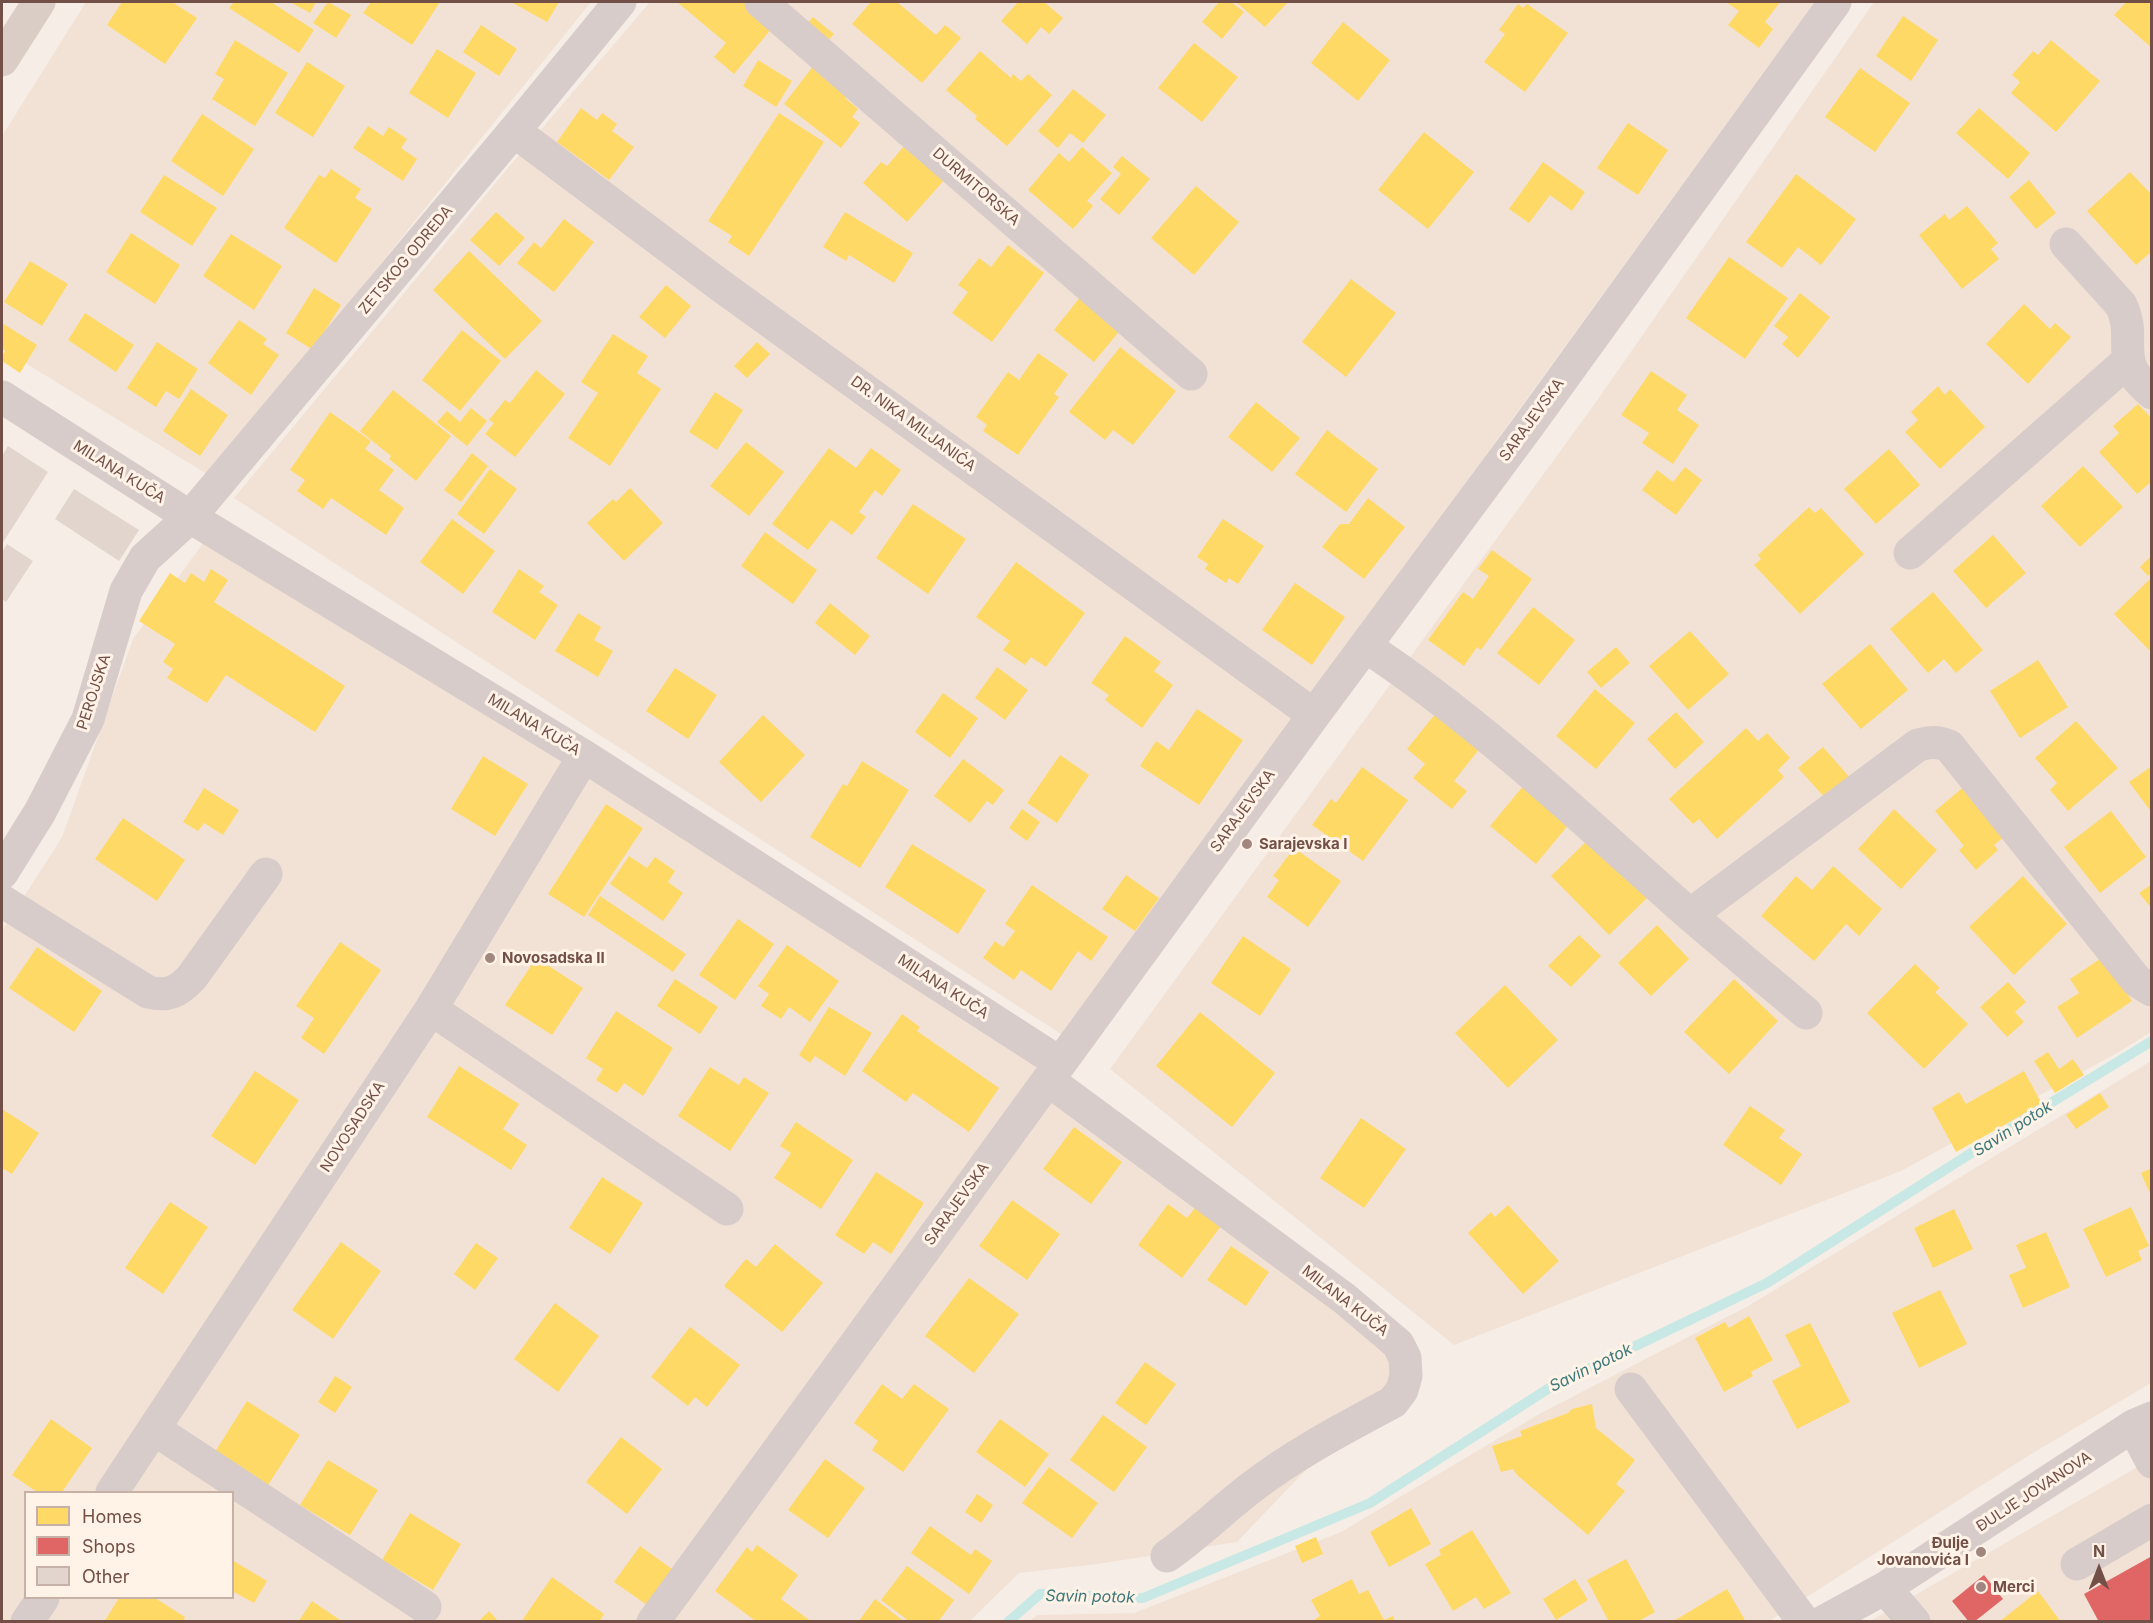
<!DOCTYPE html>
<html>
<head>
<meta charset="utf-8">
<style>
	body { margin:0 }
	#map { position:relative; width:2153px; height:1623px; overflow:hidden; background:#f6eee6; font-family:Inter,sans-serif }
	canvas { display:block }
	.frame { position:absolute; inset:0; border:3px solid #735047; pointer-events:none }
	.legend { position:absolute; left:24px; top:1491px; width:210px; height:108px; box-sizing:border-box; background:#fff2e7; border:2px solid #c7b1a7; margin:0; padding:8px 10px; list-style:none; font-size:18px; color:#735047 }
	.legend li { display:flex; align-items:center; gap:12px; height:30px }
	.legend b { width:30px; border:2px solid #c7b1a7 }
	.north { position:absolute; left:2069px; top:1539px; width:60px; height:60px; -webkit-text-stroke:4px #fff2e7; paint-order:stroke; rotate:0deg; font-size:16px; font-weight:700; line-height:24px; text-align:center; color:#735047 }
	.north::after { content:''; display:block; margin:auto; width:21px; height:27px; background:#735047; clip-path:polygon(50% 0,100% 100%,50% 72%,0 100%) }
</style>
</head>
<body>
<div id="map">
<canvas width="2153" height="1623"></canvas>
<div class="frame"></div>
<ul class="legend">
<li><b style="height:16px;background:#ffd966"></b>Homes</li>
<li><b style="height:16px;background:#e06666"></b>Shops</li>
<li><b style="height:16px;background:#e2d5ce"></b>Other</li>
</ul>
<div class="north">N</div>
</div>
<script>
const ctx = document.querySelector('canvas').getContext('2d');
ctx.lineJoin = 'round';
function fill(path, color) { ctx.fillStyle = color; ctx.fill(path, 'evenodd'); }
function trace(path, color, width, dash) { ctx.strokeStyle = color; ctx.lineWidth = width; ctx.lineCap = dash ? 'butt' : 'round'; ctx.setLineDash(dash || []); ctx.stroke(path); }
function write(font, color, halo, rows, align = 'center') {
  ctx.font = font + ' Inter,sans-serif'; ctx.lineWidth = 6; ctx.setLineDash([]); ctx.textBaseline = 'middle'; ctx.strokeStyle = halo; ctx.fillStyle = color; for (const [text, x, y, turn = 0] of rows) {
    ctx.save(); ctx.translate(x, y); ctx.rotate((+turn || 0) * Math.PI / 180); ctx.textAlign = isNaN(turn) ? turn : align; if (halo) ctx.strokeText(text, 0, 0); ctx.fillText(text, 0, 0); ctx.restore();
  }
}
fill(new Path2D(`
	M86 2H591L210 476 2 349V136Z
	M650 2H1815L1064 1036 234 498 508 168Z
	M1874 2H2151V1032L2117 1053 1901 1171 1454 1345 1110 1069 1596 402Z
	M214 528 1085 1098 1416 1355 1237 1542 1098 1564 1019 1573 970 1621H2V931L62 837 133 639ZM26 1492H232V1598H26Z
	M2151 1061V1383L2028 1456 1769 1621 1028 1622 1037 1615 1134 1613 1341 1532 1541 1413 1750 1305Z
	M2151 1459V1621L1868 1622 1870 1621Z`), '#f2e2d6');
fill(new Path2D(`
	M122 2H172L197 18 165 64 107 25Z
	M234 2H271L314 30 299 53 229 8Z
	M290 2H316L310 13Z
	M328 2 351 15 336 38 313 23Z
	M371 2H440L412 45 363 13Z
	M511 2H559L547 22Z
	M677 2H752L777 22 734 74 714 57 726 43Z
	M871 2H897L936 35 945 25 961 38 922 83 852 24Z
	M1018 2H1044L1063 18 1049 34 1041 27 1027 44 1001 21Z
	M1219 2H1231L1244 12 1222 39 1202 22Z
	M1236 2H1288L1265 27Z
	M1726 2H1780L1765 22 1773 29 1759 48 1728 25 1739 11Z
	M2126 2H2152V48L2114 15Z
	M1518 4 1523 8 1527 4 1568 33 1525 92 1484 62 1505 34 1499 30Z
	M1903 16 1938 40 1911 81 1876 56Z
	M813 17 834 34 824 45 803 28Z
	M1343 22 1390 60 1358 101 1311 63Z
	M481 25 517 49 499 76 463 52Z
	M235 40 288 73 255 126 212 99 224 79 215 74Z
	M2051 40 2100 81 2056 132 2011 93 2020 82 2012 75 2033 51 2038 55Z
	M1194 43 1238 77 1202 122 1158 88Z
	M437 49 476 73 448 118 409 93Z
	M980 51 1011 78 1013 74 1021 81 1028 74 1052 95 1007 146 975 119 977 116 946 90Z
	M758 60 792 81 776 107 743 86Z
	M307 62 345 86 313 137 275 113Z
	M814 65 849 93 845 98 858 109 852 117 860 123 841 148 784 104Z
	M1860 68 1910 103 1875 152 1825 117Z
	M1073 89 1106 115 1083 143 1070 133 1058 148 1038 131Z
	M581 108 597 120 602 113 617 124 612 131 634 147 609 180 557 142Z
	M1979 108 2030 153 2008 179 1956 133Z
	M779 113 824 142 749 256 728 242 732 236 708 221Z
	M202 114 254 149 223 196 171 161Z
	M1628 123 1668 150 1638 195 1597 168Z
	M368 126 383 136 389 127 407 139 401 148 417 159 403 181 353 148Z
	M1424 132 1474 172 1428 229 1378 190Z
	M906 144 946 178 907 222 863 183 881 162 887 166Z
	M1082 147 1112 173 1087 201 1093 206 1073 229 1028 190 1059 153 1069 162Z
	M1122 156 1150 179 1119 215 1100 199 1121 174 1113 167Z
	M1543 162 1585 192 1572 211 1550 195 1529 223 1509 209Z
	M331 169 361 189 355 198 372 209 336 263 284 228 319 175 325 178Z
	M2130 172 2152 195V251L2136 265 2087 211Z
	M1796 174 1856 219 1821 265 1798 247 1782 268 1746 242Z
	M164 175 217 208 192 246 140 212Z
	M2029 180 2056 213 2036 229 2009 197Z
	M1196 186 1239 222 1194 275 1151 238Z
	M1967 206 1998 243 1991 249 1999 259 1962 289 1919 235 1945 214 1949 220Z
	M496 212 525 238 499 266 470 240Z
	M845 212 913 253 894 283 849 255 846 261 823 247Z
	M564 219 594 242 554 292 517 263 534 242 541 248Z
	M131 233 180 265 155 304 106 272Z
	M231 234 282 266 254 310 203 276Z
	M1008 245 1044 273 992 342 952 313 968 292 958 285 979 258 991 267Z
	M469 251 542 321 505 359 433 290Z
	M1729 257 1788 298 1745 359 1686 318Z
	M30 261 68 284 42 326 4 302Z
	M1351 279 1396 313 1346 377 1302 342Z
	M666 285 691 306 665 338 639 317Z
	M314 288 341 305 313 350 286 333Z
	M1800 293 1830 317 1798 358 1782 344 1788 337 1774 326Z
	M1081 296 1122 328 1094 362 1054 330Z
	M2024 304 2050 329 2055 323 2071 337 2028 384 1986 344Z
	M85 313 134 345 116 372 68 340Z
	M239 320 267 339 263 344 279 355 251 395 208 363Z
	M2 323 37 345 20 373 2 361V356L5 351 2 348Z
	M462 330 501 361 460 411 422 380Z
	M613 334 648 356 637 373 661 389 610 466 568 438 598 393 581 382Z
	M157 342 198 369 179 399 166 391 156 407 127 388Z
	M757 342 770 354 747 378 734 366Z
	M1120 347 1176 391 1133 445 1113 430 1105 440 1069 412Z
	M1038 353 1068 374 1054 394 1059 397 1018 455 983 431 987 425 976 417 1008 372 1019 380Z
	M536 370 565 394 515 457 485 434 494 423 489 420 505 400 510 403Z
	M1651 371 1687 395 1677 410 1699 425 1673 464 1642 443 1649 433 1621 415Z
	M1938 386 1945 395 1950 389 1985 427 1940 469 1905 432 1918 420 1911 412Z
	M191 389 228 415 200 456 163 431Z
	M393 390 451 436 416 481 389 459 391 456 360 431Z
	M715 392 743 410 717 450 689 432Z
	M1256 402 1300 438 1272 472 1228 437Z
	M2138 404 2152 419V481L2137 494 2099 452 2119 433 2113 426Z
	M471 408 487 421 467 446 437 422 447 411 460 422Z
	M330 412 371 441 365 449 394 470 379 490 404 508 386 535 331 498 323 509 297 491 305 480 290 470Z
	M1327 430 1378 469 1346 512 1295 474Z
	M746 442 784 472 749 516 710 486Z
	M829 448 856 468 871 448 901 470 882 496 875 490 859 512 866 517 852 535 831 520 808 550 772 524Z
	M1889 449 1920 485 1876 524 1844 489Z
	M472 453 488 466 461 502 444 490Z
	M2083 466 2123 507 2080 547 2041 506Z
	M1685 467 1702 480 1676 515 1642 490 1657 470 1673 482Z
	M490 469 517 489 484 534 457 514Z
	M630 488 663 523 624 561 587 523 613 499 616 502Z
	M1368 498 1405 527 1364 579 1322 547 1340 524H1349Z
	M913 504 966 539 928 594 876 558Z
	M1809 507 1815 513 1821 508 1864 554 1800 614 1754 565 1761 559 1758 555Z
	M452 519 495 551 463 594 420 562Z
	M1223 519 1264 546 1238 584 1229 578 1226 583 1205 569 1208 564 1197 557Z
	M765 532 817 570 793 604 741 566Z
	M1993 535 2026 573 1986 608 1953 571Z
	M1492 550 1532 579 1481 650 1477 647 1464 666 1428 640 1463 592 1473 599 1489 576 1478 569Z
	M2152 555V572L2148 576 2140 567Z
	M1016 562 1085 613 1046 667 1031 657 1025 665 1003 650 1010 641 976 617Z
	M211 569 228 580 214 602 345 686 315 732 226 675 207 703 167 678 173 669 163 662 175 644 139 621 170 573 185 583 191 573 204 582Z
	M519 569 544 586 539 592 558 605 535 640 492 612Z
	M2152 577V647L2149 650 2114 614Z
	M1295 583 1345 617 1312 665 1262 630Z
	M1933 592 1983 650 1956 673 1944 659 1928 673 1890 629Z
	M830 603 870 636 855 655 815 623Z
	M1533 607 1575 640 1539 685 1497 653Z
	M578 613 601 627 594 640 613 651 598 677 555 651Z
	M1690 631 1729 674 1688 710 1649 666Z
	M1125 636 1161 662 1154 671 1173 685 1142 728 1105 700 1109 695 1091 683Z
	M1870 644 1908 690 1861 729 1822 684Z
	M1616 647 1630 663 1601 688 1587 672Z
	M2038 660 2068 707 2020 738 1990 691Z
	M997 667 1028 690 1005 720 975 698Z
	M675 668 717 695 688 739 646 711Z
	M1595 689 1635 723 1596 769 1556 736Z
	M943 693 978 718 950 758 915 732Z
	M1197 709 1243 740 1199 805 1140 766 1156 741 1169 750Z
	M1676 712 1704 742 1675 769 1647 739Z
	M1436 713 1480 748 1454 781 1467 791 1452 809 1413 778 1425 764 1407 749Z
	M763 715 805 755 761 802 719 762Z
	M2076 721 2118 768 2068 811 2050 790 2057 783 2035 758Z
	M1746 728 1758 741 1767 733 1790 758 1778 770 1784 777 1717 839 1699 819 1693 824 1669 799Z
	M1823 747 1851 779 1827 800 1798 768Z
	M1060 755 1089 775 1057 823 1027 803Z
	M483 756 528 784 495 836 451 809Z
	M963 759 1004 790 993 805 987 801 970 823 934 796Z
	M862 761 909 790 860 868 810 837 843 784 847 786Z
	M2152 766V813L2129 782Z
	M1362 767 1408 800 1363 861 1312 825 1331 799 1336 803Z
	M1973 779 2014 829 1994 845 1998 850 1976 870 1959 850 1964 846 1935 811Z
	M1524 785 1570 823 1536 864 1490 826Z
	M204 788 239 810 223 835 204 823 198 831 183 822Z
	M606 804 643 828 584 917 548 894Z
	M1022 809 1040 822 1027 841 1009 828Z
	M1894 809 1937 850 1901 889 1858 849Z
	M2111 811 2146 857 2100 893 2064 847Z
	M123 818 185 860 157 901 95 859Z
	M1590 838 1648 897 1609 935 1551 876Z
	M912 844 986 890 958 934 885 887Z
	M1294 848 1341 881 1308 927 1267 897 1279 880 1273 876Z
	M629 856 647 868 655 857 675 871 668 882 683 893 663 921 610 884Z
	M1833 866 1882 909 1859 936 1846 924 1814 961 1761 916 1796 876 1812 890Z
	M1126 875 1159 898 1135 931 1102 909Z
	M2023 876 2067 924 2014 975 1969 927Z
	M2152 884V909L2139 893Z
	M1032 885 1108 937 1091 961 1078 951 1051 991 1021 970 1014 980 983 958 995 941 1003 947 1015 931 1005 924Z
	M600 896 686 954 673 972 588 915Z
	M738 919 774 944 735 1000 699 975Z
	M1657 925 1689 959 1651 996 1618 963Z
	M1579 935 1601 956 1571 987 1548 966Z
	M1243 936 1291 969 1260 1016 1211 983Z
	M340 942 381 970 324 1054 301 1038 314 1018 296 1006Z
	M787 945 839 981 810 1022 789 1007 781 1019 761 1006 769 994 758 986Z
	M37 947 102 991 74 1032 9 988Z
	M2103 957 2132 1001 2077 1038 2057 1007 2079 993 2070 979Z
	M536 958 583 988 552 1035 505 1005Z
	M1915 964 1940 988 1935 992 1968 1024 1924 1069 1867 1013Z
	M675 979 718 1007 700 1034 657 1006Z
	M1734 979 1778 1021 1729 1074 1684 1032Z
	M2008 982 2026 1002 2015 1012 2024 1022 2007 1037 1980 1007Z
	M1505 985 1558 1040 1508 1088 1455 1033Z
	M829 1007 872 1033 845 1076 815 1056 810 1063 799 1055Z
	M616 1011 673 1048 643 1096 624 1083 617 1093 596 1080 603 1069 586 1058Z
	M1200 1012 1275 1073 1232 1127 1156 1066Z
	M902 1014 920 1027 917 1031 999 1088 969 1132 913 1093 906 1102 862 1071Z
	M2048 1052 2059 1069 2073 1059 2084 1075 2055 1093 2034 1061Z
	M459 1066 519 1104 503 1129 527 1145 511 1170 427 1117Z
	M710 1067 739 1085 744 1077 769 1093 730 1151 678 1116Z
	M255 1071 299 1100 255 1165 211 1136Z
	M2024 1071 2042 1104 1956 1152 1932 1108 1959 1092 1966 1104Z
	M2100 1093 2109 1107 2076 1129 2066 1115Z
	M1750 1106 1785 1130 1779 1138 1802 1154 1781 1185 1723 1145Z
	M2 1109 39 1133 12 1174 2 1168Z
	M1361 1118 1406 1149 1364 1208 1320 1178Z
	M796 1122 853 1160 821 1209 774 1178 791 1153 780 1146Z
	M1074 1127 1122 1162 1091 1204 1043 1169Z
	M2152 1168V1198L2141 1173Z
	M876 1172 924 1203 891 1254 873 1242 864 1254 835 1235Z
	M602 1177 643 1203 610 1254 569 1228Z
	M1012 1200 1060 1234 1027 1280 979 1246Z
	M170 1202 208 1227 163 1294 125 1268Z
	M1199 1203 1224 1222 1182 1278 1138 1245 1168 1204 1187 1218Z
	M1508 1205 1559 1261 1523 1294 1468 1233 1491 1212 1495 1217Z
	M2131 1207 2149 1246 2138 1251 2142 1260 2106 1277 2083 1229Z
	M1954 1209 1973 1249 1933 1268 1914 1228Z
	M2046 1232 2070 1287 2023 1308 2009 1275 2026 1268 2016 1245Z
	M341 1242 381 1271 333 1339 292 1310Z
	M476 1243 498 1258 475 1290 454 1274Z
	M775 1244 823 1283 782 1332 724 1286 746 1259 756 1267Z
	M1231 1246 1269 1272 1246 1306 1207 1280Z
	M969 1278 1019 1314 974 1373 925 1336Z
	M1940 1290 1967 1344 1919 1368 1892 1313Z
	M555 1303 599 1336 558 1392 514 1359Z
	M1749 1316 1773 1360 1751 1372 1753 1376 1724 1392 1695 1338 1725 1322 1729 1328Z
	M1810 1323 1850 1402 1797 1429 1772 1381 1801 1366 1785 1335Z
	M690 1327 740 1365 707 1407 695 1397 688 1406 651 1377Z
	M1145 1362 1176 1384 1146 1425 1115 1403Z
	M335 1376 352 1387 335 1413 318 1402Z
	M882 1384 902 1399 914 1384 949 1409 903 1472 872 1450 878 1441 854 1423Z
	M247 1401 300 1435 268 1485 215 1452Z
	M1592 1404 1596 1428 1635 1460 1616 1484 1625 1491 1588 1535 1517 1475 1513 1469 1501 1472 1492 1446 1522 1436 1520 1431 1568 1413 1572 1409Z
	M1103 1415 1147 1447 1114 1492 1070 1460Z
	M51 1419 92 1448 62 1492H37L12 1475Z
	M1000 1419 1049 1454 1025 1487 976 1452Z
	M621 1437 662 1469 627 1514 586 1482Z
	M825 1459 865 1488 828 1538 788 1510Z
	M328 1460 378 1490 350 1535 300 1505Z
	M1049 1467 1098 1503 1072 1538 1022 1503Z
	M977 1494 993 1505 981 1523 965 1512Z
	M1411 1508 1431 1544 1389 1567 1370 1532Z
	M410 1513 461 1544 433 1590 382 1560Z
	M930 1526 971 1555 975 1549 992 1561 969 1594 911 1553Z
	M1472 1530 1511 1593 1484 1609 1476 1597 1453 1611 1425 1564 1441 1555 1439 1550Z
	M1316 1537 1323 1554 1302 1563 1295 1546Z
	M757 1545 798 1575 781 1599 812 1622H757L715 1591 747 1547 752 1552Z
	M640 1546 672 1569 647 1605 614 1582Z
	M1626 1559 1655 1612 1637 1622H1609L1587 1580Z
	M232 1560 267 1581 254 1603 232 1591Z
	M907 1566 954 1600 938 1622H910L881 1600Z
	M552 1577 604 1614 599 1622H521Z
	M1352 1579 1359 1594 1368 1590 1384 1620 1393 1616 1395 1622H1316L1315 1619 1320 1616 1311 1600Z
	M1575 1579 1588 1600 1556 1620 1543 1599Z
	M1727 1589 1746 1622H1672Z
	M2038 1591 2061 1622H1999Z
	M119 1598H155L185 1617 183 1622H104Z
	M875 1599 905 1622H858Z
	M312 1601 343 1622H298Z
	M489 1611 499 1622H478Z`), '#ffd966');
fill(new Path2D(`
	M2152 1556V1622H2099L2084 1594Z
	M1984 1575 2003 1599 1974 1622H1969L1952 1601Z`), '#e06666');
trace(new Path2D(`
	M1008 1622 1040 1594 1143 1598 1370 1503 1554 1385 1767 1283 2031 1115 2152 1041`), '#c8e8e5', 10);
fill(new Path2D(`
	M8 446 48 472 2 544V456Z
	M74 489 139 530 119 561 55 519Z
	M7 544 33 561 6 602 2 599V552Z`), '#e2d5ce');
trace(new Path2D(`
	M761 2 1191 374
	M514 131 717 283 1314 715
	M2066 244 2121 305C2132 328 2125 340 2129 362 2132 375 2142 384 2152 393
	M2 397 190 517 584 756 1060 1063
	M1910 553 2129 360
	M1365 646C1482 723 1584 821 1688 913 1727 947 1767 980 1806 1013
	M2 873 40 812 88 719 126 591 145 558 190 517 514 131 620 2
	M2 901 148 992C168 997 178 992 192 977L266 874
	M1690 915 1918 745C1930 742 1937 741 1949 746L2137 981 2152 990
	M431 1009 727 1209
	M1048 1080 1345 1299 1398 1344 1405 1358 1406 1376 1402 1390 1393 1402C1345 1428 1296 1453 1252 1487 1223 1509 1197 1535 1167 1556
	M1631 1389 1804 1622
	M2133 1426 2152 1462
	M154 1429 425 1607
	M112 1492 431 1009 584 756
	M2077 1564 2152 1520
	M1885 1588 1914 1622
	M27 1622 43 1598
	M653 1622 1314 715 1529 425 1835 2
	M1823 1622 1885 1588 2133 1426 2152 1418`), '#d7ccc9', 33);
trace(new Path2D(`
	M2 60 39 2`), '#dacdc5', 33);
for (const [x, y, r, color] of [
	[1247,844,6,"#a1877f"],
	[490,958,6,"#a1877f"],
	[1981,1552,6,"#a1877f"],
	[1981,1587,6,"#a1877f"]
]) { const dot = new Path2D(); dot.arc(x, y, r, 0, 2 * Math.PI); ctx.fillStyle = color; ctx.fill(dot); trace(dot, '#fff2e7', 2); }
write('15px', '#735047', '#fff2e7', [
	["DURMITORSKA",976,187,41],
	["ZETSKOG ODREDA",406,260,-50],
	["SARAJEVSKA",1532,420,-54],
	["DR. NIKA MILJANIĆA",913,424,36],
	["MILANA KUČA",119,472,32],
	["PEROJSKA",94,692,-72],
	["MILANA KUČA",534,725,31],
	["SARAJEVSKA",1243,811,-54],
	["MILANA KUČA",943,987,33],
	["NOVOSADSKA",353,1127,-57],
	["SARAJEVSKA",957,1204,-54],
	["MILANA KUČA",1345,1301,38],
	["ĐULJE JOVANOVA",2034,1492,-33]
]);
write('bold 15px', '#735047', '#fff2e7', [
	["Sarajevska I",1259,844],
	["Novosadska II",502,958],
	["Đulje",1969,1543,"right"],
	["Jovanovića I",1969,1560,"right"],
	["Merci",1993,1587]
], 'left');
write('italic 16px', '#3c7879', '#fff2e7', [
	["Savin potok",2013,1129,-32],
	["Savin potok",1591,1368,-26],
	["Savin potok",1090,1597,1]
]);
</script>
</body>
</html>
